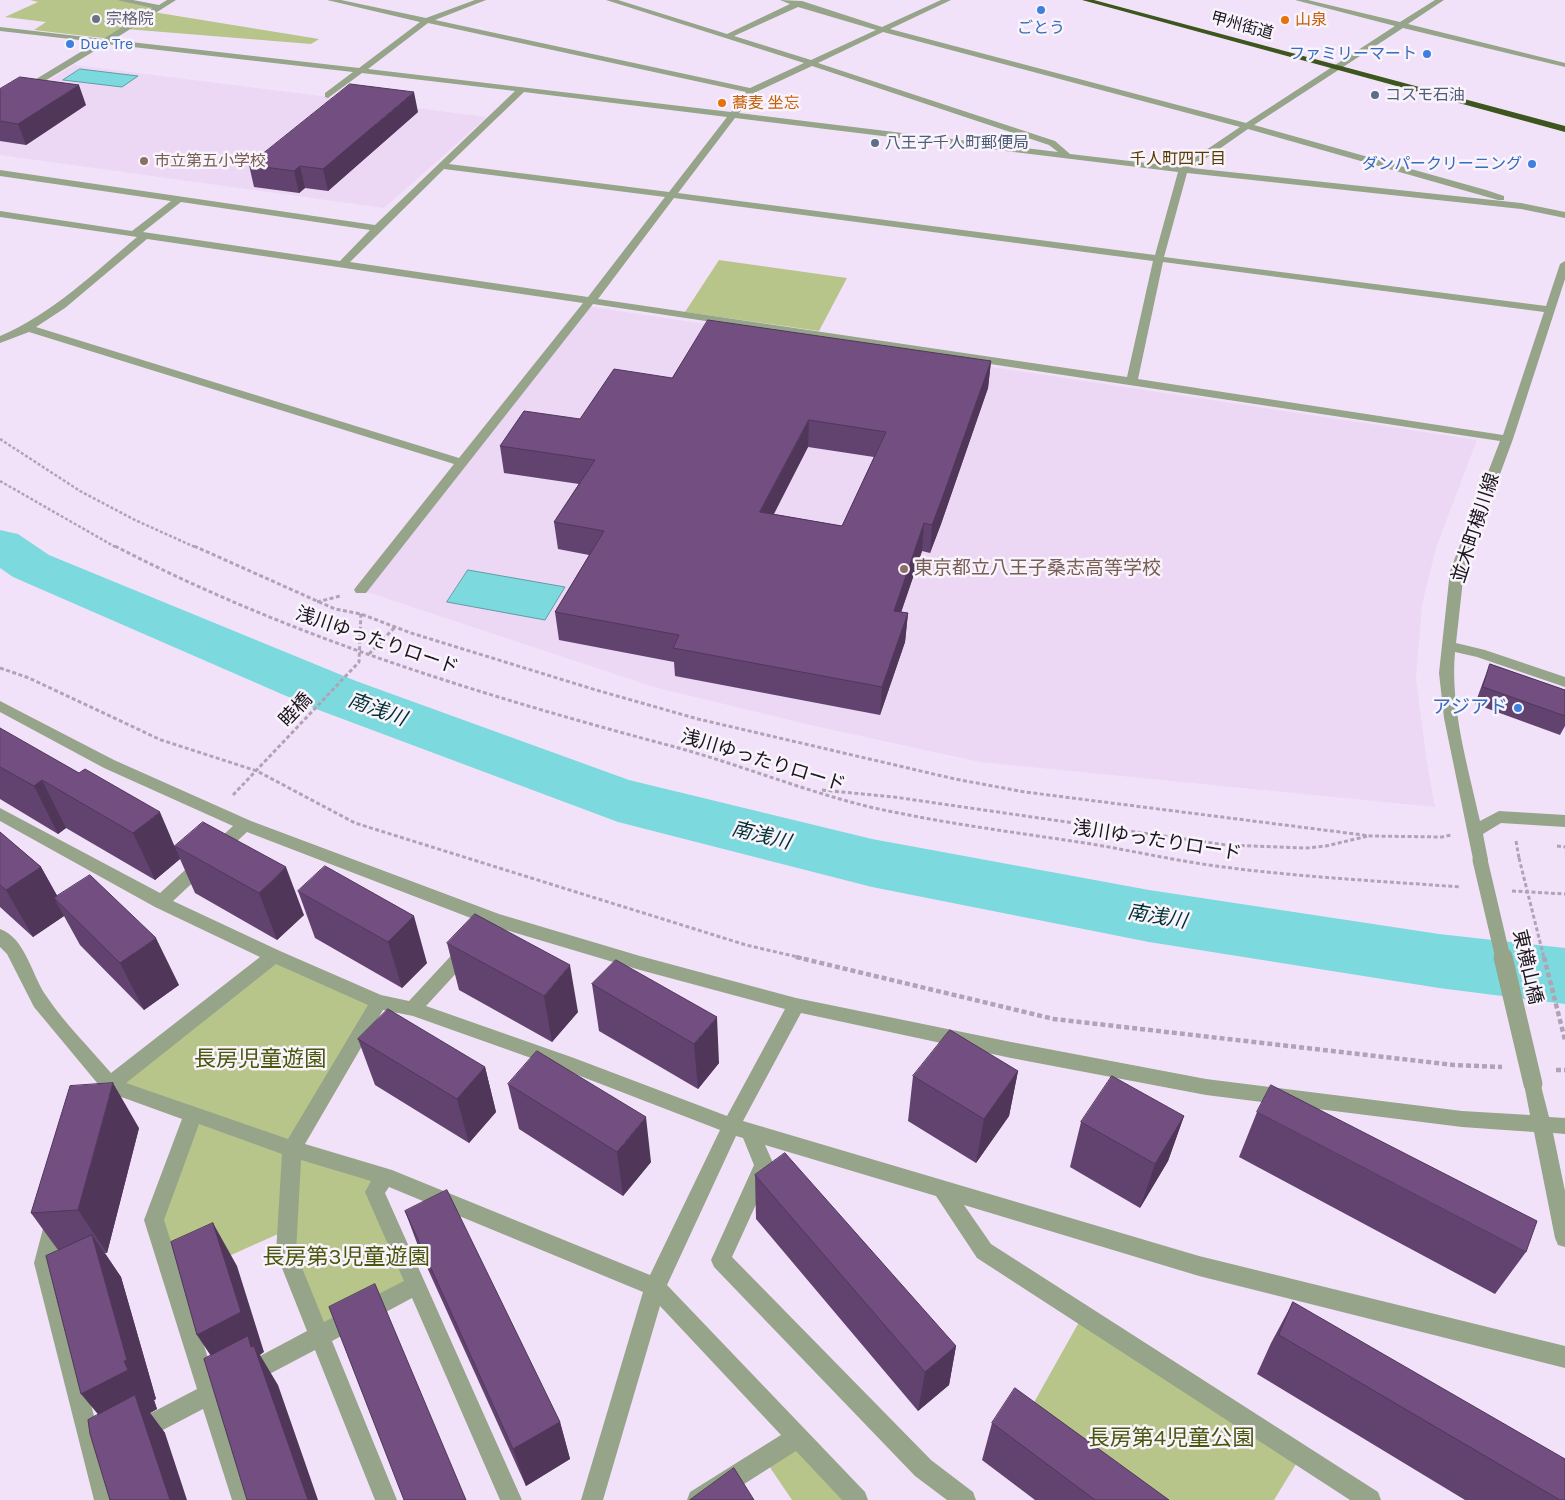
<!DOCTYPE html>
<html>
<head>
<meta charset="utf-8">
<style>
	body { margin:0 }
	canvas { display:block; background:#f2e2f9 }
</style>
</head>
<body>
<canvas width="1565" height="1500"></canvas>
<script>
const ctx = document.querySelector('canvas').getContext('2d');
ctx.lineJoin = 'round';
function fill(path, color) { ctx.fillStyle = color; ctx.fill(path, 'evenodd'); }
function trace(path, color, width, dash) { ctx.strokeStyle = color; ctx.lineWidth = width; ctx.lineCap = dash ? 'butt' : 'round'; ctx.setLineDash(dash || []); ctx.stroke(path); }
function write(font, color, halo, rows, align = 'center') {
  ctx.font = font + ' Karla,"Noto Sans JP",sans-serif'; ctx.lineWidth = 5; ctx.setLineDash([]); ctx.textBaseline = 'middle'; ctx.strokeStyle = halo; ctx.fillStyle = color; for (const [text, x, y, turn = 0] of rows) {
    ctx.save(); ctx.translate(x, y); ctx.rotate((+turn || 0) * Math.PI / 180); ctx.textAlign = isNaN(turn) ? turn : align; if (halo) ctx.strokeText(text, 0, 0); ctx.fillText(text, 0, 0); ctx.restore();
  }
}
fill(new Path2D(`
	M74 65 487 117 384 208 0 155V111Z
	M586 306 1477 440 1436 548 1422 605 1416 679 1427 763 1435 807 980 762 806 724 654 687 361 590Z`), '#ecd7f5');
fill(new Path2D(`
	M30 0H121L159 7 153 12 319 39 311 44 126 29 112 39 34 30 46 22 5 17 38 2Z
	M719 260 847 278 819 331 685 312Z
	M274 956 379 1002 292 1149 385 1176 375 1192 416 1285 318 1336 287 1230 173 1281 157 1212 193 1114 110 1085Z
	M1083 1315 1301 1456 1274 1500H1158L1032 1406Z
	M797 1438 857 1500H792L765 1460Z`), '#b7c58a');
const water = new Path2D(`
	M80 69 138 76 122 87 63 80Z
	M468 570 565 587 545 620 447 602Z`);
fill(water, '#7cd9de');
trace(water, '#5f9ea4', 1);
fill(new Path2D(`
	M0 530 18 534 49 555 356 681 629 780 872 839 1149 890 1439 934 1565 948V1004L1439 988 1149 942 872 887 618 822 316 709 13 577 0 568Z`), '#7cd9de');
trace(new Path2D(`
	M0 439 80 491 135 520 197 548
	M0 481 117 548`), '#b0a3b6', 2.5, [3, 2]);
trace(new Path2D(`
	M115 546C292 638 484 696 675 747 741 765 804 791 870 807 941 823 1013 832 1085 843 1129 850 1172 860 1216 866 1297 877 1379 881 1461 887
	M194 546 335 609 361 614 411 633 596 690 698 719 955 779 1025 792 1371 836 1442 837 1451 835
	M317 602 340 596
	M369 654 395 627
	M0 668 29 678 161 740 257 771 355 823 746 945 802 958
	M822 790 894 797 1226 845 1306 848 1326 846 1368 836
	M233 795 359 662 361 612
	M1516 841 1519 858
	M1557 846 1565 847
	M1512 891 1565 894`), '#b0a3b6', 3, [4, 2.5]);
trace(new Path2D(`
	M796 957 1054 1019 1454 1065 1502 1067
	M1556 1070H1565`), '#b0a3b6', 4.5, [5, 3]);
fill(new Path2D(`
	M117 0H133L159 5 167 0H176L113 40 359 68 420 22 327 0H341L426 18 475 0H486L435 20 750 88 804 63 606 0H618L727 34 790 4 780 0 802 1 882 27 941 0H951L890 29 1246 123 1395 26 1295 0H1308L1400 22 1435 0H1444L1408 24 1565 63V67L1403 28 1254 125 1486 190 1504 196V200H1498L1248 129 1192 168 1521 203 1565 212V218L1521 209 1187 173 1164 257 1546 306 1560 264 1565 261V279L1513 439 1464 571 1456 643 1485 650 1565 677V687L1477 657 1455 652C1450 708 1468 766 1480 821L1499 811 1565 815V827L1501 823 1483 834 1488 860 1486 864 1480 866 1474 864 1444 718 1439 673 1450 571 1500 441 593 304 366 593H356L354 590 356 587 454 464 29 332 0 343V336C52 314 94 273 137 237L0 217V211L132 231 171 201 0 176V170L375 225 515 91 362 73 328 98 325 97V93L353 72 106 44 0 108V101L97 42 0 31V27L103 39 153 8ZM798 7 876 30 811 60 734 36ZM428 23 746 92 731 112 368 69ZM883 32 1240 127 1181 167 1070 154 1055 141 818 63ZM812 66 1049 145 1058 152 739 113 754 93ZM524 92 727 117 669 192 449 164ZM735 118 1178 172 1155 255 678 193ZM444 169 665 197 588 297 350 262ZM674 198 1153 261 1127 377 598 299ZM181 202 370 230 340 261 143 232ZM147 239 583 303 459 458 36 327 65 308ZM1163 262 1544 312 1503 435 1138 379Z
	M0 701 114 760 251 821 499 914 640 956 796 998 1011 1042 1206 1079 1462 1111 1530 1115 1524 1084 1527 1078 1533 1076 1539 1078 1549 1117 1565 1118V1134L1553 1133 1565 1191V1247L1558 1245 1555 1238 1534 1132 1462 1127 1206 1095 1011 1058 801 1013 743 1121 1199 1256 1565 1346V1368L1199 1276 964 1205 991 1244 1378 1492 1381 1500H1350L977 1258 936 1196 765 1145 774 1165 732 1257 931 1460 973 1492 976 1500H947L915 1476 714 1267 711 1260 754 1165 743 1138 736 1136 667 1285 865 1492 868 1500H842L796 1451 719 1500H687L690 1492 781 1435 660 1306 603 1500H581L643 1292 389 1187 385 1193 522 1500H500L412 1298 332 1341 397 1500H375L315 1350 222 1399 254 1500H232L203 1409 138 1443 130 1440 127 1432 130 1424 197 1389 144 1220 182 1119 113 1094 105 1097 98 1095 96 1089 98 1084 34 1007 7 954 0 947V929C26 938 32 977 47 997 65 1024 90 1048 111 1073L260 957 155 907 0 821V808L160 893 233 826 104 768 0 712ZM247 832 489 925 640 970 785 1009 727 1116 574 1058 426 1006 472 956 475 951 472 946 466 944 460 946 409 1001 381 995 280 951 173 901ZM276 964 368 1005 288 1139 126 1083ZM383 1010 413 1016 562 1069 720 1130 650 1275 392 1170 305 1144ZM199 1124 282 1154 276 1253 307 1331 215 1380 164 1220ZM301 1160 371 1181 365 1192 404 1281 324 1322 296 1253Z
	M55 1212 62 1214 65 1221 54 1263 116 1500H94L34 1263 45 1221 48 1214Z`), '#96a48a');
fill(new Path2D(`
	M1082 0H1094L1565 126V132Z`), '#3c561d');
trace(new Path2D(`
	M1519 858 1544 958`), '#b0a3b6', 3, [4, 2.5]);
trace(new Path2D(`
	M1544 957 1565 1040`), '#b0a3b6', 4.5, [5, 3]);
trace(new Path2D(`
	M1480 860 1503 958`), '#96a48a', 15);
trace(new Path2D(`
	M1503 957 1533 1084`), '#96a48a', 19);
fill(new Path2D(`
	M0 89 86 105 26 145 0 141Z
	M418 112 328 191 305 188 299 193 254 187 249 165Z
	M991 361 988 388 941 524 930 553 922 551 901 612 908 613 905 642 880 715 675 676 674 662 559 640 555 612 589 555 558 549 554 522 579 484 504 473 500 446 580 419 672 378ZM808 447 874 457 842 526 774 514Z
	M1490 664 1565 690V726L1560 735 1475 704 1483 682Z
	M0 728 175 846 304 915 277 940 195 893 180 859 155 880 66 828 58 834 0 799Z
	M0 832 41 867 57 896 179 985 144 1010 80 945 64 916 33 937 0 907Z
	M298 891 427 963 402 988 315 938Z
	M447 943 578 1012 552 1042 459 990Z
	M616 960 719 1063 698 1089 599 1031 592 984Z
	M358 1039 485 1067 496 1112 469 1143 375 1085Z
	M1018 1071 1009 1116 976 1163 908 1121 913 1076Z
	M508 1084 651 1162 623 1196 519 1129Z
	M1257 1112 1526 1252 1495 1294 1239 1157Z
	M1184 1116 1168 1161 1140 1208 1070 1167 1081 1122Z
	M139 1128 107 1253H105L121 1277 156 1399 154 1400 157 1409 150 1413 165 1433 98 1414 58 1250 31 1213Z
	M755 1175 956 1346 949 1385 918 1411 756 1219Z
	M405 1211 560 1422 570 1459 526 1486 421 1254Z
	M1293 1302 1565 1500H1465L1257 1374 1271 1343Z
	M992 1423 1169 1500H1035L982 1460Z`), '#62436f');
fill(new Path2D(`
	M79 85 86 105 26 145 18 124Z
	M414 92 418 112 328 191 323 169Z
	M300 166 305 188 299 193 294 171Z
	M991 361 988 388 941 524 930 553 932 525Z
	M809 420 808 447 760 540V512Z
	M924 523 922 551 892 639 894 611Z
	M908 613 905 642 880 715 882 687Z
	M42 780 66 828 58 834 34 786Z
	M160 812 180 859 155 880 133 833Z
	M41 867 63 906 54 898 64 916 33 937 6 890Z
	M286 867 304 915 277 940 259 893Z
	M414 916 427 963 402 988 388 942Z
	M156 938 179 985 144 1010 120 963Z
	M570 965 578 1012 552 1042 544 996Z
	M717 1017 719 1063 698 1089 694 1044Z
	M485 1067 496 1112 469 1143 457 1099Z
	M1018 1071 1009 1116 976 1163 984 1119Z
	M113 1083 139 1128 107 1253 78 1210Z
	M1184 1116 1168 1161 1140 1208 1155 1164Z
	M646 1117 651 1162 623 1196 617 1152Z
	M213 1223 237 1266 264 1352 260 1355 278 1385 318 1500H308L223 1374 197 1335Z
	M92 1235 121 1277 156 1399 154 1400 157 1409 150 1413 165 1433 187 1500H170L81 1394Z
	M956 1346 949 1385 918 1411 925 1372Z
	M560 1422 570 1459 526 1486 513 1449Z`), '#50375a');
const building = new Path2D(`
	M20 77 79 85 18 124 0 121V89Z
	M350 84 414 92 323 169 300 166 294 171 249 165Z
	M708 320 991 361 943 496 932 525 924 523 894 611 908 613 882 687 673 648 679 635 555 612 604 531 554 522 595 460 500 446 524 411 580 419 614 369 672 378ZM809 420 886 432 842 526 760 512Z
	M1490 664 1565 690V716L1483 687Z
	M0 728 79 773 85 769 160 812 133 833 42 780 34 786 0 767Z
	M203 822 286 867 259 893 175 846Z
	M0 832 41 867 6 890 0 885Z
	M325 866 414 916 388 942 298 891Z
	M90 875 156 938 120 963 54 898Z
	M475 914 570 965 544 996 447 943Z
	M616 960 717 1017 694 1044 592 984Z
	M388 1009 485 1067 457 1099 358 1039Z
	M950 1030 1018 1071 984 1119 913 1076Z
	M537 1051 646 1117 617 1152 508 1084Z
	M1112 1076 1184 1116 1155 1164 1081 1122Z
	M113 1083 78 1210 31 1213 70 1086Z
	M1271 1085 1537 1221 1526 1252 1257 1112Z
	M785 1153 956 1346 925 1372 755 1175Z
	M447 1190 560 1422 513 1449 405 1211Z
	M213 1223 241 1312 197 1335 171 1242Z
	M92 1235 127 1360 124 1361 128 1370 81 1394 46 1256Z
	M375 1284 466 1500H404L329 1307Z
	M1293 1302 1565 1459V1500H1560L1279 1335Z
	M248 1336 251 1347 254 1346 308 1500H247L204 1359Z
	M1015 1388 1169 1500H1095L992 1423Z
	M135 1395 170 1500H110L90 1434 88 1420Z
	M734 1468 754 1500H690Z`);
fill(building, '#724e81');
trace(building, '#50375a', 1);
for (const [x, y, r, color] of [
	[1041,10,5,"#3f7fe0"],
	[96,19,5,"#6b7280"],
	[1285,20,5,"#e8710a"],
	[70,44,5,"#3f7fe0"],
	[1427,54,5,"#3f7fe0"],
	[1375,95,5,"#5c6f8a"],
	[722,103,5,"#e8710a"],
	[875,143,5,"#5c6f8a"],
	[144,161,5,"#8d6e63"],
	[1532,164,5,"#3f7fe0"],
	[904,569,5,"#8d6e63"],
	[1518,708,5,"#3f7fe0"]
]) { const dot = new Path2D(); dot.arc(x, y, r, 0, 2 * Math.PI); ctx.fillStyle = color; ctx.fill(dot); trace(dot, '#f9f3fc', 2); }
write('16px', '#5b616d', '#f9f3fc', [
	["宗格院",106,19]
], 'left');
write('16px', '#c56008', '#f9f3fc', [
	["山泉",1295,20],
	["蕎麦 坐忘",732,103]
], 'left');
write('16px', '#1b151d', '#f9f3fc', [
	["甲州街道",1242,26,15]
]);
write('16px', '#366cbe', '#f9f3fc', [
	["ごとう",1041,28,"center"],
	["Due Tre",80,44,"left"],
	["ファミリーマート",1417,54],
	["ダンパークリーニング",1522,164]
], 'right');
write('16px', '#4e5e75', '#f9f3fc', [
	["コスモ石油",1385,95],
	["八王子千人町郵便局",885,143]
], 'left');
write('16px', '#583b00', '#f9f3fc', [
	["千人町四丁目",1178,159]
]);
write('16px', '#785e54', '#f9f3fc', [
	["市立第五小学校",154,161]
], 'left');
write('19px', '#1b151d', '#f9f3fc', [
	["並木町横川線",1476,528,-72],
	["浅川ゆったりロード",377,641,19],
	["睦橋",296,710,-47],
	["浅川ゆったりロード",763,761,17],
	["浅川ゆったりロード",1157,841,9],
	["東横山橋",1527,967,77]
]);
write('19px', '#785e54', '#f9f3fc', [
	["東京都立八王子桑志高等学校",914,569]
], 'left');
write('19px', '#366cbe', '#f9f3fc', [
	["アジアド",1508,708]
], 'right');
write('italic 20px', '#013133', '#f9f3fc', [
	["南浅川",377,710,20],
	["南浅川",761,836,14],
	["南浅川",1157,917,10]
]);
write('22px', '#4a570d', '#f9f3fc', [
	["長房児童遊園",260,1060],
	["長房第3児童遊園",346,1258],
	["長房第4児童公園",1171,1439]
]);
</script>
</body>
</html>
